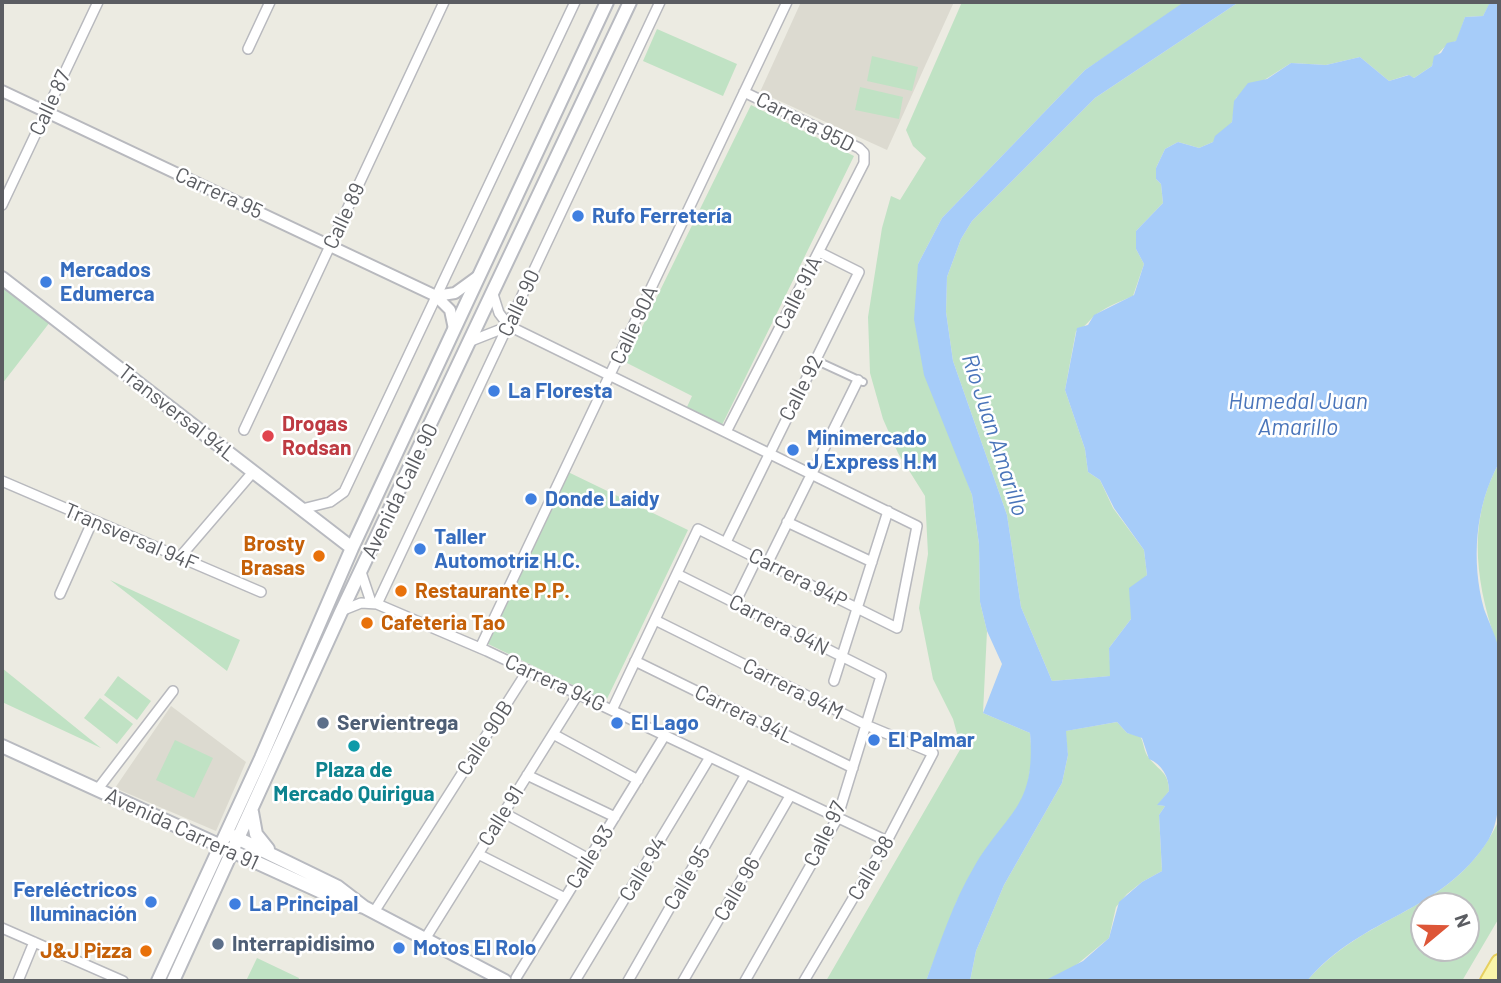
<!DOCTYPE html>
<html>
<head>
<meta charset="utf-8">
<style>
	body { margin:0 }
	#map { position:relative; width:1501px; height:983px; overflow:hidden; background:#ecebe2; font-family:Barlow,sans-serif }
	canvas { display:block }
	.frame { position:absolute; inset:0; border:4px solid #5b5d62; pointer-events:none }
	.north { position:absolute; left:1410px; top:892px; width:70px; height:70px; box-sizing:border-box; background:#fff; border:2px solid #bdbec0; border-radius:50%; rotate:71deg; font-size:19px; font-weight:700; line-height:28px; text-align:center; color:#5b5d62 }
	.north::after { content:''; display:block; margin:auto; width:24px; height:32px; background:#dd5638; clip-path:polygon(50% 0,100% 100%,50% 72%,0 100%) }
</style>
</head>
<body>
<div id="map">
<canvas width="1501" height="983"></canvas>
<div class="frame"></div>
<div class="north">N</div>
</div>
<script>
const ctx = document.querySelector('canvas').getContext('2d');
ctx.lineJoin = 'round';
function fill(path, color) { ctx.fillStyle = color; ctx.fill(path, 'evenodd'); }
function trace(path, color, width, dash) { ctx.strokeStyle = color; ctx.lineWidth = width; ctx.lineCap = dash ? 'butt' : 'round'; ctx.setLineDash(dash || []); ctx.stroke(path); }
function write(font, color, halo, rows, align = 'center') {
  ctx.font = font + ' Barlow,sans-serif'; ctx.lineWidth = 5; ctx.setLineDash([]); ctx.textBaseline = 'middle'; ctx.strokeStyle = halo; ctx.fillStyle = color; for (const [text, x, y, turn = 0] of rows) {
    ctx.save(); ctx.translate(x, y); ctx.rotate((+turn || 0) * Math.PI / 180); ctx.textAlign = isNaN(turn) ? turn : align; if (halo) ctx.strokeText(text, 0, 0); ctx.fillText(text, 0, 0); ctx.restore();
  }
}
fill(new Path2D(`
	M801 2H954L887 150 760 92Z
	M171 706 246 762 216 831 115 788Z`), '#dcdad0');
fill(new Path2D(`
	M962 2H1189L1085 70 942 218 918 264 954 444 972 495 979 544 980 602 987 631 983 713 1030 733 1032 759 1026 794 957 901 926 981H826L961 748 953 719 933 679 919 608 928 554 925 496 898 453 883 419 870 373 868 317 882 228 891 196 900 200 926 158 913 146 906 130Z
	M1239 2 1490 3 1483 16 1465 17 1457 41C1445 43 1435 56 1432 66L1414 78 1408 75 1389 81 1360 57 1326 65 1291 63 1236 98 1232 122 1213 142 1199 148 1178 142 1165 149 1156 168V179L1161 184 1163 203 1136 231V249L1144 264 1133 296C1121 301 1103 308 1093 317 1087 323 1085 327 1076 331L1065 390 1085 449 1088 472 1100 480 1113 508 1144 550 1147 575 1138 584 1131 602V619L1109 648 1111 676 1052 681 1021 607 1007 515 953 361 946 312 947 277 961 239 972 221 1095 98Z
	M657 29 737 64 723 96 643 61Z
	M872 56 918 67 912 91 867 81Z
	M860 87 903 97 899 119 855 110Z
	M751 105 854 156 722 425 687 407 692 396 625 362Z
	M2 286 50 322 2 384Z
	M1499 463V651C1477 589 1465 524 1499 463Z
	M568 472 688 530 606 701 486 643Z
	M110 580 240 640 227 671Z
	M2 668 101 748 2 702Z
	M118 676 151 701 137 720 104 695Z
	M100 698 133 724 117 744 84 718Z
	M1117 722 1127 733 1140 736C1144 742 1144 753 1149 758 1158 770 1169 772 1169 791L1158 805 1165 806 1159 815 1162 871 1142 882 1127 894 1116 907 1109 938 1069 971 1044 981H970L976 951 1004 885 1062 783 1068 755 1065 731Z
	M175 740 213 758 194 798 156 780Z
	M1499 820V918L1462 981H1307C1369 909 1455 914 1499 820ZM1424 906H1466V948H1424Z
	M257 958 299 978 298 981H246Z`), '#c0e2c4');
fill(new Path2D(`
	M1184 2H1239L1095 98 972 221 961 239 947 277 946 312 953 361 1007 515 1021 607 1052 681 1110 676 1109 648 1131 619 1129 588 1147 575 1144 550 1114 508 1100 480 1088 472 1085 449 1065 390 1077 328 1088 325 1094 315 1134 295 1144 264 1136 249V231L1163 203 1161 184 1156 179V168L1165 149 1178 142 1199 148 1213 142 1215 136 1232 122 1234 101 1248 83 1267 79 1291 63 1326 65 1360 57 1389 81 1409 75 1414 78 1432 66 1434 56 1441 53 1447 43 1456 41 1465 17 1483 16 1490 2H1499V463C1475 506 1471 562 1484 609 1489 623 1498 639 1499 654 1501 691 1499 729 1499 766 1499 791 1501 817 1489 839 1441 915 1364 914 1307 981H1044L1083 961 1109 938 1119 902 1142 882 1162 871 1159 815 1165 806 1157 805 1169 791C1169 777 1162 764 1149 759L1142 738 1127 733 1117 722 1066 731 1068 755 1062 783 1004 885 976 951 970 981H926C940 943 953 902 974 867 1007 811 1036 808 1030 733L983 713 1002 664 987 631 980 602 979 544 972 495 924 375 914 319 918 264 942 218 1085 70Z`), '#a6ccf9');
const pedestrian = new Path2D(`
	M815 360 863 382`);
const minor = new Path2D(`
	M248 49 270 2
	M2 205 98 2
	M493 294 499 313 509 326 917 526 897 628 698 529 612 710
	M471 341 509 326
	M244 430 444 2
	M726 432 864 163V153L859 148 744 92
	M2 481 261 592
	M302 509 330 502 344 492 575 2
	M787 522 872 562
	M726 542 859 272 819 252
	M180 557 253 472
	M767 564 858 380
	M361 572 371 602
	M677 574 881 676 837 819 745 981
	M60 594 93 520
	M735 603 757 558
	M377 604 660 2
	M341 611 361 603 377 604 487 651 887 841
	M655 620 866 725 933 753 887 841 804 981
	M480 648 787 2
	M635 661 853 768
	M834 681 888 511
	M553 734 638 780
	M527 775 615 817
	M97 790 173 691
	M504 813 589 859
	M478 854 565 898
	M374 912 528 670
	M2 928 123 981
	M425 939 578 694
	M516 978 665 735
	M18 981 34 942
	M575 981 710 757
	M628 981 746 774
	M683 981 790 796`);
const tertiary = new Path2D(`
	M2 91 436 296 450 310 454 329
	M436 296 455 293 477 277`);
const secondary = new Path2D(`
	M2 278 352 548
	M2 746 339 900 364 907
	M252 812 256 834 268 849
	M233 836 338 887 364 907 505 981
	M158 981 261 758 352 548 607 2
	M173 981 341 612 630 2`);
const primary = new Path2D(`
	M1488 981 1499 962`);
trace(pedestrian, '#b8b9be', 10);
trace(minor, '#b8b9be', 12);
trace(tertiary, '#b8b9be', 14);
trace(secondary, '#b8bac0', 16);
trace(primary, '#e7d060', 18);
trace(pedestrian, '#fff', 6);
trace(minor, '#fff', 9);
trace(tertiary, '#fff', 10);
trace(secondary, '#fff', 12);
trace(primary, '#f9f5aa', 14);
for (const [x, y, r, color] of [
	[578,216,7,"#3f7fe0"],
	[46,282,7,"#3f7fe0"],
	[494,391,7,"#3f7fe0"],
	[268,436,7,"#e0444e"],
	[793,450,7,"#3f7fe0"],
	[531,499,7,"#3f7fe0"],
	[420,549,7,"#3f7fe0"],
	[319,556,7,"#e8710a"],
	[401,591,7,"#e8710a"],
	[367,623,7,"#e8710a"],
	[323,723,7,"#5c6f8a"],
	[617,723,7,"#3f7fe0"],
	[874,740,7,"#3f7fe0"],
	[354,746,7,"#0f9aa8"],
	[151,902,7,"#3f7fe0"],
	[235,904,7,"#3f7fe0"],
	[218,944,7,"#5c6f8a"],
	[399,948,7,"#3f7fe0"],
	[146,951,7,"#e8710a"]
]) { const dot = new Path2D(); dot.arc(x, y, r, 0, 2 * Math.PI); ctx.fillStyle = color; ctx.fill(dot); trace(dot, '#fff', 2.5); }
write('21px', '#5b5d62', '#fff', [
	["Calle 87",50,103,-65],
	["Carrera 95D",805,122,27],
	["Carrera 95",219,193,25],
	["Calle 89",344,216,-65],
	["Calle 91A",798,293,-63],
	["Calle 90",519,303,-65],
	["Calle 90A",634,325,-65],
	["Calle 92",801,388,-63],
	["Transversal 94L",177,413,38],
	["Avenida Calle 90",400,491,-64],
	["Transversal 94F",131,537,23],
	["Carrera 94P",798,578,27],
	["Carrera 94N",779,625,27],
	["Carrera 94G",555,683,25],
	["Carrera 94M",793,689,27],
	["Carrera 94L",744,714,26],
	["Calle 90B",485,738,-57],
	["Calle 91",501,816,-58],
	["Avenida Carrera 91",182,829,25],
	["Calle 97",825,834,-64],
	["Calle 93",590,857,-58],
	["Calle 98",871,868,-60],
	["Calle 94",643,869,-59],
	["Calle 95",687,878,-60],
	["Calle 96",737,889,-60]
]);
write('bold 21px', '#366cbe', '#fff', [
	["Rufo Ferretería",592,216],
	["Mercados",60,270],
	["Edumerca",60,294],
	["La Floresta",508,391],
	["Minimercado",807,438],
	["J Express H.M",807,462],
	["Donde Laidy",545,499],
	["Taller",434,537],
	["Automotriz H.C.",434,561],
	["El Lago",631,723],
	["El Palmar",888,740],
	["Fereléctricos",137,890,"right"],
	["Iluminación",137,914,"right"],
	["La Principal",249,904],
	["Motos El Rolo",413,948]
], 'left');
write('bold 21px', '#be3a42', '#fff', [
	["Drogas",282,424],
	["Rodsan",282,448]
], 'left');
write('bold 21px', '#c56008', '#fff', [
	["Brosty",305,544],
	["Brasas",305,568],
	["Restaurante P.P.",415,591,"left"],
	["Cafeteria Tao",381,623,"left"],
	["J&J Pizza",132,951]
], 'right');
write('bold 21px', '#4e5e75', '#fff', [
	["Servientrega",337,723],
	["Interrapidisimo",232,944]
], 'left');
write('bold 21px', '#0d838f', '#fff', [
	["Plaza de",354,770],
	["Mercado Quirigua",354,794]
]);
write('italic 23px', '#4a75ba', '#fff', [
	["Humedal Juan",1298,401],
	["Amarillo",1298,427],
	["Río Juan Amarillo",995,435,72]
]);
</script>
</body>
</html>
